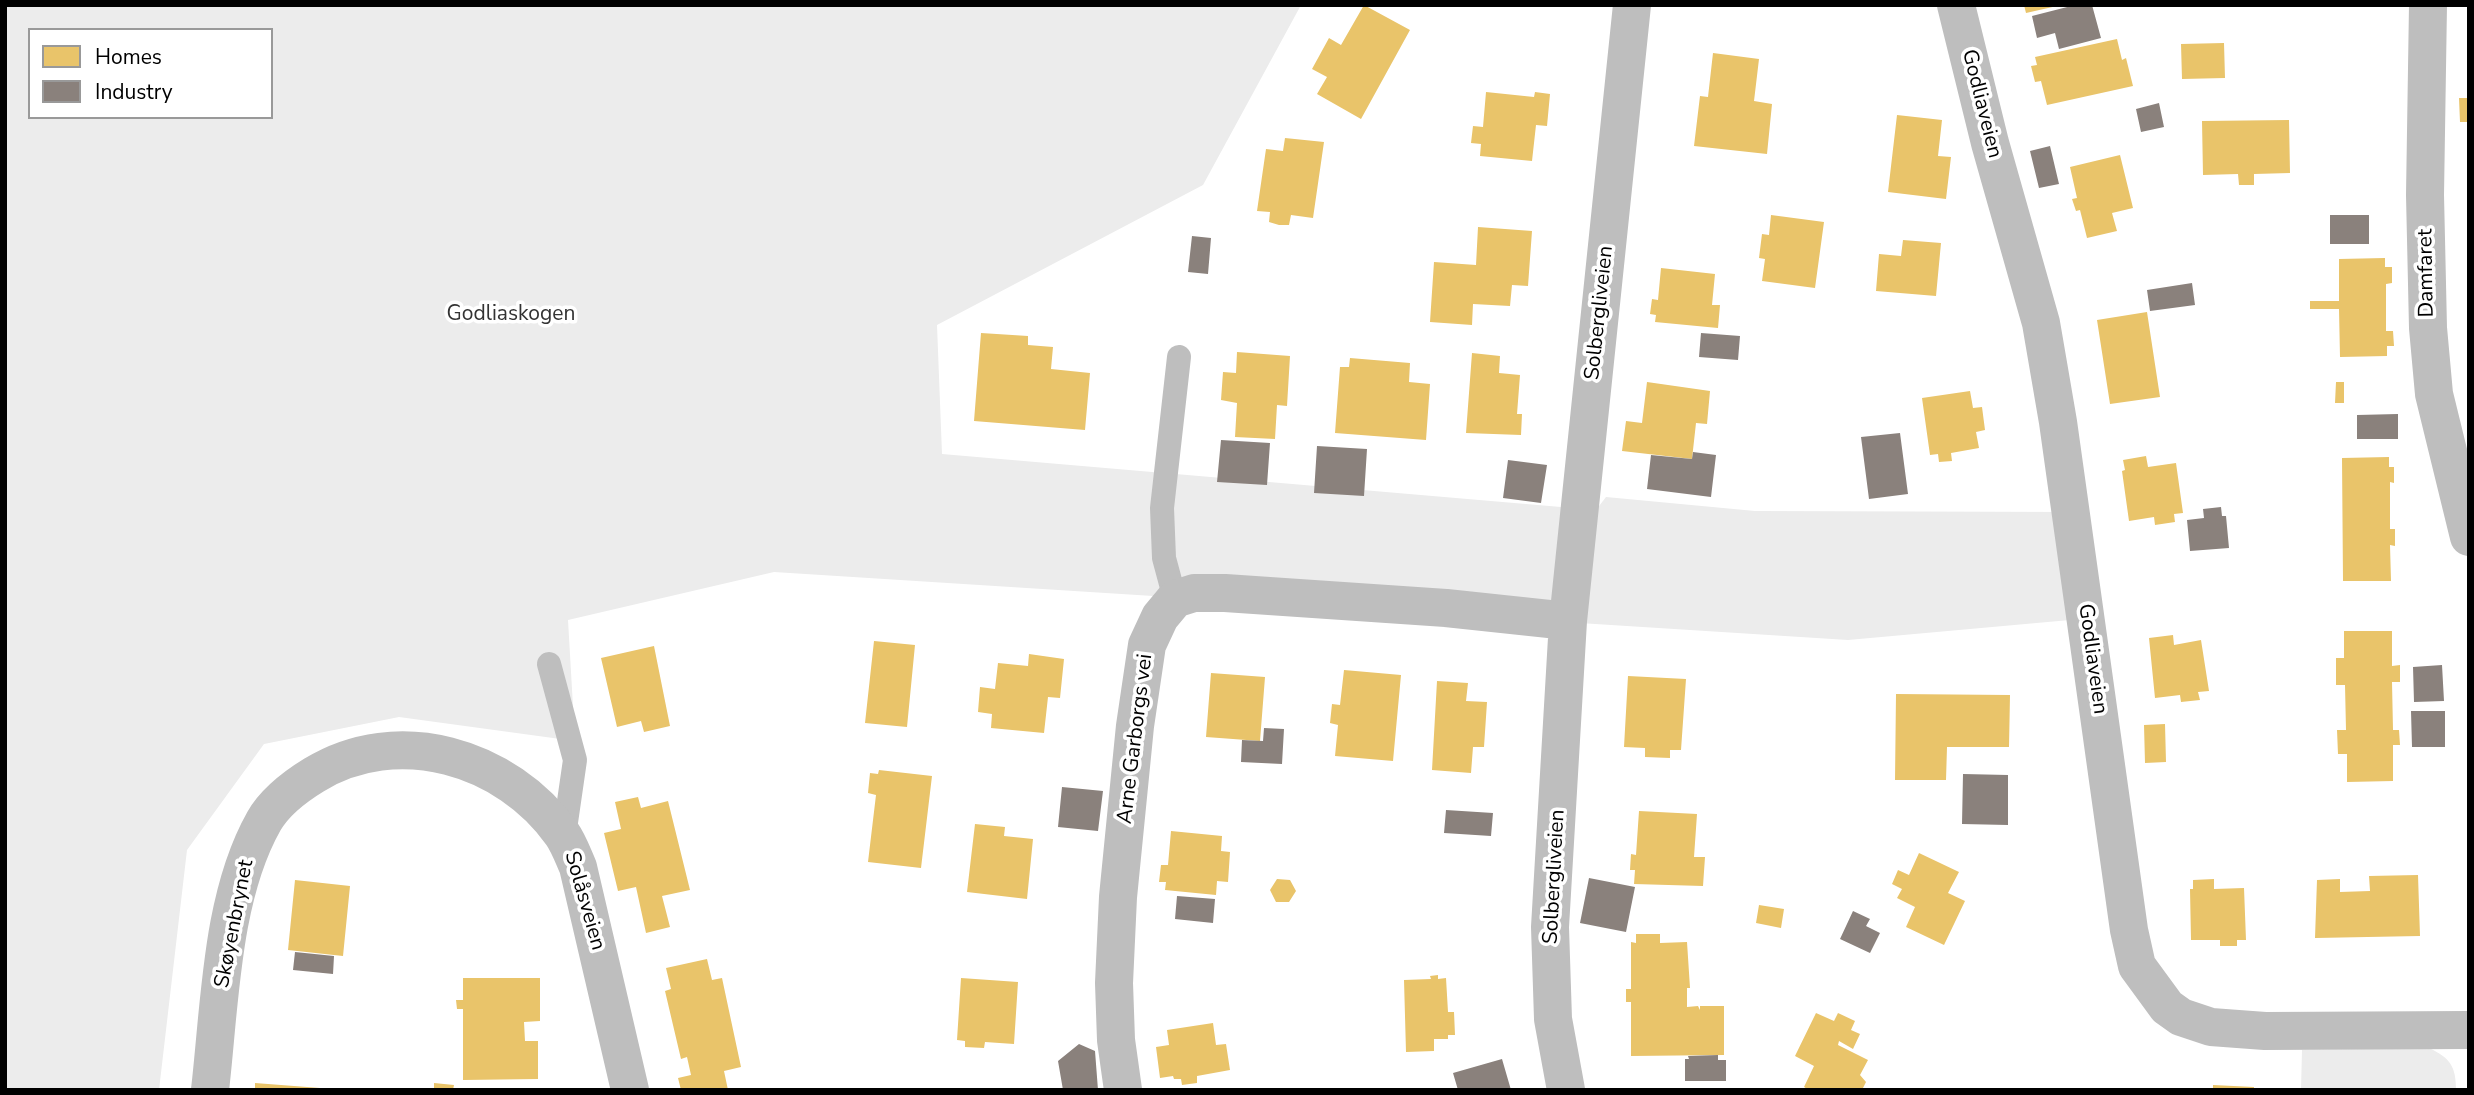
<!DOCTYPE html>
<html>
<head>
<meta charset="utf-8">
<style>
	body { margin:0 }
	#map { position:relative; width:2474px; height:1095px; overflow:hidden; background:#fff; font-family:"Nunito Sans",sans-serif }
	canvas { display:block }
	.frame { position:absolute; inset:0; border:7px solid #000; pointer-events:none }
	.legend { position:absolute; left:28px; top:28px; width:245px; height:91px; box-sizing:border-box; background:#fff; border:2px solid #999; margin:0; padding:9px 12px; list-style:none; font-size:21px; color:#000 }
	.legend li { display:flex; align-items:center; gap:14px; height:35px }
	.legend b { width:35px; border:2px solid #999 }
</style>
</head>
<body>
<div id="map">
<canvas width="2474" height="1095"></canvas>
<div class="frame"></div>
<ul class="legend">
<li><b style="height:19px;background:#e9c46a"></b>Homes</li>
<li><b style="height:19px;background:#8a817c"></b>Industry</li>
</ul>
</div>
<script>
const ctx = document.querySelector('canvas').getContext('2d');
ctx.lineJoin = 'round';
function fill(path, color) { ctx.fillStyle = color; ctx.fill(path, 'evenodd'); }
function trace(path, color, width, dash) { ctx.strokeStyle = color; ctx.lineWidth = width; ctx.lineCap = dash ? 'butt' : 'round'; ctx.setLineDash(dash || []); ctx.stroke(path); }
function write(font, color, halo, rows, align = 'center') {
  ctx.font = font + ' "Nunito Sans",sans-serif'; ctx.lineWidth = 7; ctx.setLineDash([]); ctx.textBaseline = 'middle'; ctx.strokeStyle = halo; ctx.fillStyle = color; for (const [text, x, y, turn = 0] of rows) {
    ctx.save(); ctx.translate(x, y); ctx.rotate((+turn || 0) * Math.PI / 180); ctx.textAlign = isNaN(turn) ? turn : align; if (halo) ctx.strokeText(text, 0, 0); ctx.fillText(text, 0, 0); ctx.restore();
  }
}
fill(new Path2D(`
	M5 5H1301L1203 185 937 325 942 454 1596 510 1606 497 1755 511 2074 512 2092 618 1848 640 774 572 568 620 575 741 399 717 264 744 187 850 159 1090H5ZM30 30H271V117H30Z
	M2429 1048C2450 1058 2456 1066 2456 1090H2301L2302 1050Z`), '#ececec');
fill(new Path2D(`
	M1364 5 1410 30 1361 119 1317 94 1327 77 1312 69 1329 38 1341 45Z
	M2024 5H2057V6L2026 13Z
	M2117 39 2122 60 2126 58 2133 86 2047 105 2041 81 2035 82 2031 66 2037 65 2035 57Z
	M2224 43 2225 78 2182 79 2181 44Z
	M1713 53 1759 59 1754 101 1772 104 1767 154 1694 146 1700 96 1708 97Z
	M1486 92 1534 97 1535 92 1550 94 1547 126 1536 125 1532 161 1480 156 1481 144 1471 143 1473 126 1483 127Z
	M2459 98H2469V122H2460Z
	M1897 115 1942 120 1938 156 1951 157 1946 199 1888 192Z
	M2289 120 2290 173 2254 174V185H2239L2238 174 2203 175 2202 121Z
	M1285 138 1324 142 1313 218 1291 215 1289 225H1279L1269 222 1270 212 1257 211 1266 149 1283 151Z
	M2120 155 2133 208 2112 213 2117 231 2087 238 2080 210 2076 211 2072 199 2077 198 2070 167Z
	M1771 215 1824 222 1815 288 1762 281 1765 259 1759 258 1762 234 1769 235Z
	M1478 227 1532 231 1528 286 1512 285 1510 306 1473 304 1472 325 1430 322 1434 262 1476 265Z
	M1903 240 1941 243 1936 296 1876 291 1879 254 1901 256Z
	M2385 258V267H2392V283L2386 284V331H2393L2394 346H2387V356L2340 357 2339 309H2310V301H2339V259Z
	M1661 268 1715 274 1712 305H1720L1718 328 1655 322 1656 315 1650 314 1652 299 1658 300Z
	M2147 312 2160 397 2110 404 2097 320Z
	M981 333 1028 336V345L1053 347 1051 369 1090 373 1085 430 974 421Z
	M1237 352 1290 356 1287 406 1277 405 1275 439 1235 437 1237 403 1221 400 1223 372 1236 373Z
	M1472 353 1500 356 1499 373 1520 375 1517 414H1522L1521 435 1466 433Z
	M1350 358 1410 363 1409 382 1430 384 1426 440 1335 433 1340 367H1349Z
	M1647 382 1710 391 1707 424 1696 423 1692 459 1622 451 1626 421 1642 423Z
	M2336 382H2344V403H2335Z
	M1970 391 1973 408 1982 407 1985 430 1976 432 1979 448 1951 453 1952 461 1939 462 1938 454 1930 455 1922 398Z
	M2146 456 2148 467 2176 463 2183 513 2174 514 2175 522 2155 525 2154 517 2129 521 2122 471 2125 470 2123 460Z
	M2389 457V467H2394V483L2390 482V529H2395V546L2390 545 2391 581H2343L2342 458Z
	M2344 631H2392V666L2400 665V682H2392L2393 730H2399L2400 745H2393V781L2347 782V754H2338L2337 730H2346L2345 685H2336V658H2344Z
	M2173 635 2174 645 2201 640 2209 691 2198 692 2200 700 2181 702 2180 695 2155 698 2149 638Z
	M874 641 915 645 907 727 865 723Z
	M654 646 670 726 644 732 641 721 617 727 601 658Z
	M1029 654 1064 659 1060 698 1048 697 1044 733 991 728 992 714 978 712 980 687 995 689 998 663 1028 666Z
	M1344 670 1401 675 1393 761 1335 756 1338 725 1330 723 1332 704 1340 705Z
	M1211 673 1265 677 1260 741 1206 737Z
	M1628 676 1686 679 1681 750H1670V758L1645 757V748L1624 747Z
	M1437 681 1468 683 1466 701 1487 702 1484 747H1473L1471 773 1432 770Z
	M1896 694 2010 695 2009 747H1947L1946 780H1895Z
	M2165 724 2166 762 2145 763 2144 725Z
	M879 770 932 776 921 868 868 862 876 795 868 793 870 773 878 774Z
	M638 797 641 808 668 801 690 890 662 896 670 927 646 933 636 887 618 891 604 833 621 829 615 802Z
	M1639 811 1697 814 1694 857H1705L1703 886 1634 884 1635 870H1630L1631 854 1636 855Z
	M975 824 1005 827 1004 836 1033 839 1027 899 967 892Z
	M1171 831 1222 836 1221 851 1230 852 1228 882 1217 881 1216 895 1165 890 1166 882H1159L1161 865H1168Z
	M1919 853 1959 872 1948 893 1965 901 1944 945 1906 927 1915 907 1897 898 1902 889 1892 884 1898 870 1909 875Z
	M2418 875 2420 936 2315 938 2317 880 2340 879V892L2370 891 2369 876Z
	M1277 879 1290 880 1296 891 1289 902H1276L1270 890Z
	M2214 879V889L2244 888 2246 940H2237V946H2220V940H2191L2190 889H2193V880Z
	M295 880 350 886 343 956 288 950Z
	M1759 905 1784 909 1781 928 1756 923Z
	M1636 934H1660V943L1687 942 1690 988H1687V1007L1698 1006 1700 1010V1006H1724V1055L1631 1056V1002H1626V989H1631V942L1636 943Z
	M707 959 712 980 722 978 741 1067 724 1071 728 1090H681L678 1078 691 1075 687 1057 681 1059 665 991 671 989 666 968Z
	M1438 975V979L1446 978 1448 1012H1454L1455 1035H1448V1039H1434V1051L1406 1052 1404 980 1431 979 1430 976Z
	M463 978H540V1021L524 1022 525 1041H538V1079L463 1080V1009H457L456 1000H463Z
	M961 978 1018 982 1014 1044 985 1042 984 1048 965 1047V1041L957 1040Z
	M1816 1013 1834 1021 1838 1013 1855 1021 1851 1030 1860 1034 1853 1049 1839 1041 1838 1045 1868 1060 1860 1075 1866 1082 1862 1090H1809L1804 1087 1814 1066 1795 1056Z
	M1213 1023 1216 1045 1226 1044 1230 1070 1197 1076V1083L1182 1085 1181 1079H1174L1173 1076 1160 1078 1156 1047 1169 1045 1167 1030Z
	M255 1083 320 1088V1090H255Z
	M434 1083 454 1085 453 1090H434Z
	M2213 1085 2254 1087V1090H2213Z`), '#e9c46a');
fill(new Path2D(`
	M2075 5H2092L2101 38 2059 49 2055 33 2037 38 2032 16Z
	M2159 103 2164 127 2141 132 2136 109Z
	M2050 146 2059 184 2039 188 2030 151Z
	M2330 215H2369V244H2330Z
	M1192 236 1211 238 1208 274 1188 272Z
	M2192 283 2195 305 2150 311 2147 290Z
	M1701 333 1740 336 1738 360 1699 357Z
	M2398 414V439H2357V415Z
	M1900 433 1908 494 1869 499 1861 437Z
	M1221 440 1270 443 1267 485 1217 482Z
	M1317 446 1367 449 1364 496 1314 493Z
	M1693 452 1716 455 1711 497 1647 489 1651 455 1692 459Z
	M1508 460 1547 465 1541 503 1503 498Z
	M2221 507 2222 516H2226L2229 548 2190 551 2187 520 2204 518 2203 509Z
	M2442 665 2444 701 2414 702 2413 667Z
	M2411 711H2445V747H2412Z
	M1264 728 1284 729 1282 764 1241 762 1242 740 1263 741Z
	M1963 774 2008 775V825L1962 824Z
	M1062 787 1103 791 1098 831 1058 827Z
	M1446 810 1493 813 1491 836 1444 833Z
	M1589 878 1635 887 1626 932 1580 923Z
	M1177 896 1215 899 1213 923 1175 919Z
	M1853 911 1870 919 1866 926 1880 933 1870 953 1840 939Z
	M295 952 334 956 333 974 293 970Z
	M1079 1044 1095 1051 1098 1090H1063L1058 1061Z
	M1718 1055V1060H1726V1081H1685V1059H1689L1688 1056Z
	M1502 1059 1511 1090H1458L1453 1073Z`), '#8a817c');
trace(new Path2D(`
	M1175 599 1164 558 1162 508 1179 357
	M549 664 575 760 564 836`), '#bebebe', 24);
trace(new Path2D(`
	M1956 5 1990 143 2041 323 2058 422 2129 930 2137 966 2167 1007 2181 1017 2211 1027 2265 1031 2469 1030
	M2428 5 2425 195 2428 328 2434 394 2469 537
	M210 1090C220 1004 221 897 264 821 275 802 296 786 314 775 397 724 507 756 562 834 569 844 573 856 578 867L630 1090
	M1123 1090 1116 1040 1114 983 1118 897 1135 726 1147 645 1160 617 1175 599 1194 593H1225L1446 608 1568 621
	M1566 1090 1553 1019 1550 927 1568 621 1632 5`), '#bebebe', 38);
write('21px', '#000', '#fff', [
	["Godliaveien",1981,104,76],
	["Damfaret",2427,273,-91],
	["Solbergliveien",1600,313,-84],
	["Godliaveien",2092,659,82],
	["Arne Garborgs vei",1136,739,-83],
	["Solbergliveien",1555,877,-87],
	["Solåsveien",584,901,74],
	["Skøyenbrynet",235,924,-79]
]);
write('21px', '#333', '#fff', [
	["Godliaskogen",511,315]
]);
</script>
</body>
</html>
